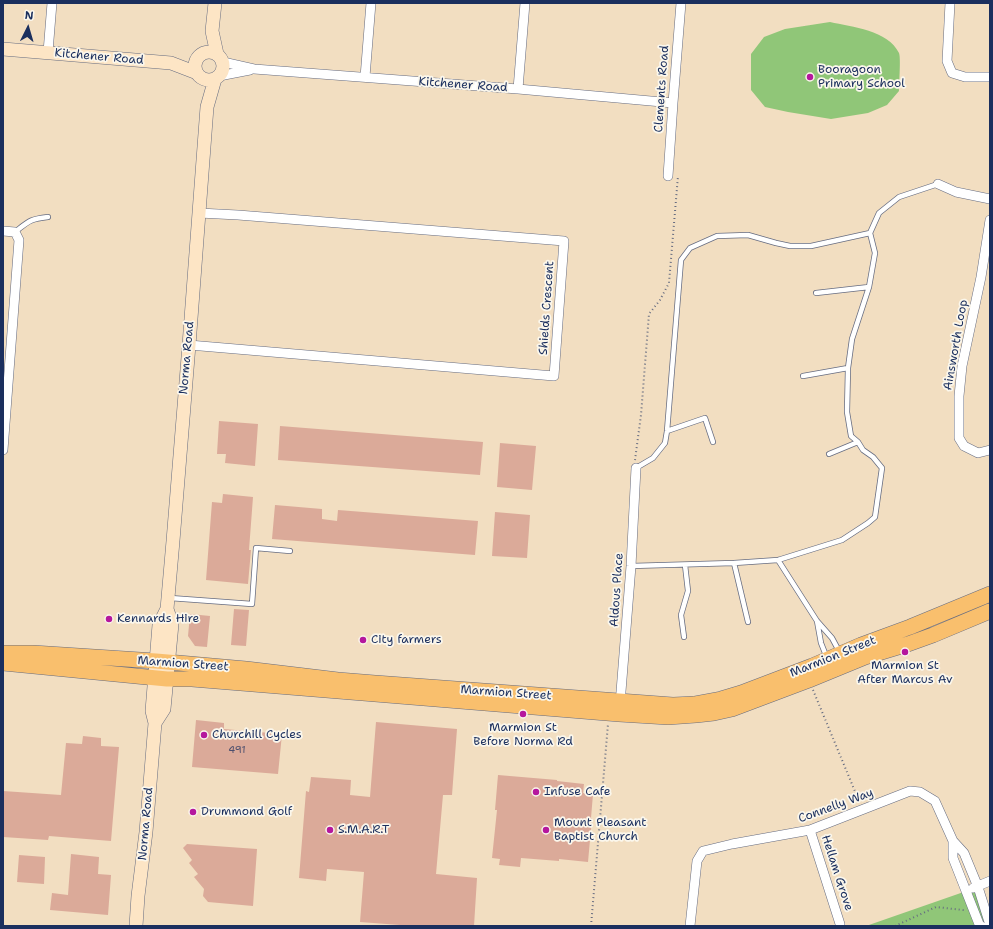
<!DOCTYPE html>
<html>
<head>
<meta charset="utf-8">
<style>
	body { margin:0 }
	#map { position:relative; width:993px; height:929px; overflow:hidden; background:#f2dec1; font-family:"Shantell Sans",sans-serif }
	canvas { display:block }
	.frame { position:absolute; inset:0; border:4px solid #1b2f5e; pointer-events:none }
	.north { position:absolute; left:8px; top:8px; width:40px; height:40px; -webkit-text-stroke:3px #fbf7ec; paint-order:stroke; rotate:5deg; font-size:11px; font-weight:700; line-height:16px; text-align:center; color:#1b2f5e }
	.north::after { content:''; display:block; margin:auto; width:14px; height:18px; background:#1b2f5e; clip-path:polygon(50% 0,100% 100%,50% 72%,0 100%) }
</style>
</head>
<body>
<div id="map">
<canvas width="993" height="929"></canvas>
<div class="frame"></div>
<div class="north">N</div>
</div>
<script>
const ctx = document.querySelector('canvas').getContext('2d');
ctx.lineJoin = 'round';
function fill(path, color) { ctx.fillStyle = color; ctx.fill(path, 'evenodd'); }
function trace(path, color, width, dash) { ctx.strokeStyle = color; ctx.lineWidth = width; ctx.lineCap = dash ? 'butt' : 'round'; ctx.setLineDash(dash || []); ctx.stroke(path); }
function write(font, color, halo, rows, align = 'center') {
  ctx.font = font + ' "Shantell Sans",sans-serif'; ctx.lineWidth = 3.5; ctx.setLineDash([]); ctx.textBaseline = 'middle'; ctx.strokeStyle = halo; ctx.fillStyle = color; for (const [text, x, y, turn = 0] of rows) {
    ctx.save(); ctx.translate(x, y); ctx.rotate((+turn || 0) * Math.PI / 180); ctx.textAlign = isNaN(turn) ? turn : align; if (halo) ctx.strokeText(text, 0, 0); ctx.fillText(text, 0, 0); ctx.restore();
  }
}
fill(new Path2D(`
	M830 22C852 27 888 30 899 53 901 58 899 84 899 91L887 105 868 113 831 119 788 112 765 107 751 90V54L764 37 785 29Z
	M978 887 989 926H866Z`), '#90c678');
fill(new Path2D(`
	M219 421 258 424 255 466 225 463 226 454H217Z
	M280 426 483 442 480 475 278 460Z
	M500 443 536 446 532 490 497 487Z
	M223 494 253 497 249 550H251L248 584 206 580 212 502 222 503Z
	M275 505 322 509V519L337 521 338 510 478 521 475 555 272 539Z
	M495 512 530 515 527 558 492 556Z
	M234 609 249 610 246 646 231 645Z
	M190 614 210 616 207 647 195 646 188 636Z
	M196 720 224 723V729L282 734 278 774 192 767Z
	M376 722 457 729 452 795H443L436 874 477 878 474 926H413L360 922 364 872 327 869 326 881 299 878 306 791 309 792 311 777 351 780 350 795 370 797Z
	M83 736 101 738V746L119 747 111 841 49 836 48 840 3 837V791L61 795 66 743 82 744Z
	M498 775 557 780V781L584 784 583 793 593 794 591 818H592L588 862 559 859V861L521 858 520 867 499 865 500 859 492 858 497 810H495Z
	M187 844 257 849 253 906 208 902 203 896 204 889 194 877 198 874 189 863 192 860 183 848Z
	M71 854 99 857 98 874 111 875 108 915 50 910 52 893 68 895Z
	M19 855 45 857 44 884 17 882Z`), '#dbaa99');
const lane = new Path2D(`
	M15 232C29 221 30 219 48 217
	M816 293 869 287
	M803 376 848 368
	M667 431 705 418 713 442
	M829 454 858 442
	M636 468 653 458 665 443 667 431 681 260 690 248 717 236 748 235 776 243 790 246H811L870 233 879 213 899 197 938 184
	M778 560 817 621 832 638 839 651
	M734 563 748 622
	M631 566 734 563 778 560 842 540 868 523 875 517 882 468 873 457 863 450 858 442 851 436 847 412 848 368 852 339 869 287 875 253 870 233
	M170 598 252 604 256 548 290 551
	M817 621 821 643 827 658
	M684 637 681 615 688 591 685 565`);
const street = new Path2D(`
	M950 3 947 61 952 73 965 77H990
	M48 52 52 3
	M223 62 254 69 518 89 673 103
	M219 76 250 70
	M365 77 371 3
	M518 89 525 3
	M668 176 673 103 681 3
	M938 184 956 192 990 199
	M990 220 981 277 962 366 959 396V438L964 446 978 453 990 450
	M3 231 15 232 19 240 3 450
	M189 345 554 376 564 241 238 215 199 213
	M620 704 631 566 636 468
	M810 830 840 924
	M953 841V858L979 924 981 926
	M973 888 990 881
	M690 926 697 861 703 851 732 844 810 830 910 791 920 792 935 801 953 841 964 853 978 887 989 922V926`);
const secondary = new Path2D(`
	M215 3 212 31 217 54
	M3 49 171 63 197 73
	M195 66a14 14 0 1 1 28 0a14 14 0 1 1-28 0Z
	M155 723 164 709 172 624 167 609
	M136 926 138 896 146 832 155 723 152 711 159 625 167 609 173 541 189 345 207 107 215 79`);
const primary = new Path2D(`
	M3 653H33L156 661 246 669 338 680 375 683 673 705 694 704 721 699 741 693 812 666 861 645 910 627 990 594
	M3 663 167 679H192L619 714 668 717 696 715 714 713 732 709 809 680 865 657 908 644 933 635 990 611`);
trace(lane, '#666c81', 6);
trace(street, '#666c81', 10);
trace(secondary, '#666c81', 14);
trace(primary, '#666c81', 16);
trace(new Path2D(`
	M635 460 641 415 649 314 660 300 669 283 678 176
	M813 690 859 801
	M591 926 608 724
	M895 926 936 907 963 910H964`), '#666c81', 2, [1, 3]);
trace(lane, '#fff', 4.5);
trace(street, '#fff', 9);
trace(secondary, '#fde5c5', 13);
trace(primary, '#f9bf6d', 15);
for (const [x, y, r, color] of [
	[810,77,4,"#b5179e"],
	[109,619,4,"#b5179e"],
	[363,640,4,"#b5179e"],
	[905,652,4,"#b5179e"],
	[523,714,4,"#b5179e"],
	[204,735,4,"#b5179e"],
	[536,792,4,"#b5179e"],
	[193,812,4,"#b5179e"],
	[330,830,4,"#b5179e"],
	[546,830,4,"#b5179e"]
]) { const dot = new Path2D(); dot.arc(x, y, r, 0, 2 * Math.PI); ctx.fillStyle = color; ctx.fill(dot); trace(dot, '#fbf7ec', 1.5); }
write('10px', '#4b4e6d', null, [
	["491",237,750]
]);
write('12px', '#1b2f5e', '#fbf7ec', [
	["Kitchener Road",99,57,5],
	["Kitchener Road",463,85,4],
	["Clements Road",662,89,-86],
	["Shields Crescent",547,308,-86],
	["Ainsworth Loop",956,345,-80],
	["Norma Road",187,358,-85],
	["Aldous Place",617,590,-86],
	["Marmion Street",833,657,-22],
	["Marmion Street",183,664,4],
	["Marmion Street",506,693,4],
	["Connelly Way",836,806,-20],
	["Norma Road",146,824,-85],
	["Hellam Grove",837,873,72]
]);
write('12px', '#1b2f5e', '#fbf7ec', [
	["Booragoon",818,70],
	["Primary School",818,84],
	["Kennards Hire",117,619],
	["City farmers",371,640],
	["Marmion St",905,666,"center"],
	["After Marcus Av",905,680,"center"],
	["Marmion St",523,728,"center"],
	["Before Norma Rd",523,742,"center"],
	["Churchill Cycles",212,735],
	["Infuse Cafe",544,792],
	["Drummond Golf",201,812],
	["Mount Pleasant",554,823],
	["Baptist Church",554,837],
	["S.M.A.R.T",338,830]
], 'left');
</script>
</body>
</html>
